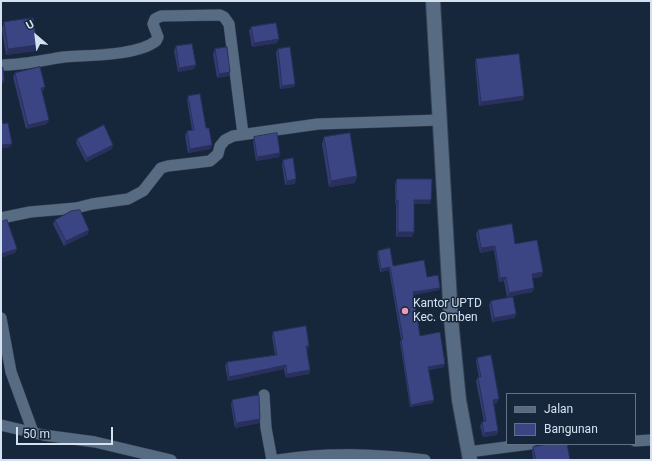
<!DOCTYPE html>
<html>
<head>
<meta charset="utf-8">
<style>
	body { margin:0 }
	#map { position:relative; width:652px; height:461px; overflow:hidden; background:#16273c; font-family:Roboto,sans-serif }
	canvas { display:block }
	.frame { position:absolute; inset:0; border:2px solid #d6e1ef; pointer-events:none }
	.legend { position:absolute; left:506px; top:393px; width:130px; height:52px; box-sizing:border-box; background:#16273c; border:1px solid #637184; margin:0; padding:5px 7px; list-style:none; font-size:12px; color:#d6e1ef }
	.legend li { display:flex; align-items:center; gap:8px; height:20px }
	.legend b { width:20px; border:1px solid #637184 }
	.north { position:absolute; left:16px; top:16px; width:40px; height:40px; -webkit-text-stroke:3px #16273c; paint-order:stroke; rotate:332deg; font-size:11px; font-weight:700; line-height:16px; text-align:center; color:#d6e1ef }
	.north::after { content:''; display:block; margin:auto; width:14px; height:18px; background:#d6e1ef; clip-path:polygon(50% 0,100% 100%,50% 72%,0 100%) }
	.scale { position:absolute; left:16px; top:427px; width:97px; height:18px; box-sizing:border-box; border:2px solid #d6e1ef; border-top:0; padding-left:5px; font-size:12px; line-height:14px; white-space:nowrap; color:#d6e1ef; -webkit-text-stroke:3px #16273c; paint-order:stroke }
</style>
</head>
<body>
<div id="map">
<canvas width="652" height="461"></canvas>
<div class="frame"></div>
<ul class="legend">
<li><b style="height:5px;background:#576b83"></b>Jalan</li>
<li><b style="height:11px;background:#3c4583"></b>Bangunan</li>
</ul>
<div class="north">U</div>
<div class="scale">50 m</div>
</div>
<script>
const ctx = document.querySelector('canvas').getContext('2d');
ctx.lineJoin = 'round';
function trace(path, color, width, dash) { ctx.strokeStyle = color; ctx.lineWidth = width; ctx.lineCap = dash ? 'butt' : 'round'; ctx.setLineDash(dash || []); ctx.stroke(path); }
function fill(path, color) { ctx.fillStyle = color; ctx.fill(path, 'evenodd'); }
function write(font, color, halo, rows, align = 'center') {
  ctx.font = font + ' Roboto,sans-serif'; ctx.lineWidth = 3; ctx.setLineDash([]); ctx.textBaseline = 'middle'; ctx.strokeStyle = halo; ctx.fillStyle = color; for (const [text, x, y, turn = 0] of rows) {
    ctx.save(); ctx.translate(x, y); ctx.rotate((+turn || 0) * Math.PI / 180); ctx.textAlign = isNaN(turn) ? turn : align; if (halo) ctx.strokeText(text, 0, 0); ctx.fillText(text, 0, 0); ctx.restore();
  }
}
const minor = new Path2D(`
	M3 65C23 65 44 60 64 57 88 55 137 56 156 41L158 37 153 24 155 19 161 16 220 15 224 17 229 24 243 134
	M1 218 30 212 76 208 92 204 128 199 143 191 161 168 168 166 210 161 218 154 220 146 225 140 233 136 318 124 440 120
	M1 318 11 372 33 432
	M264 395 266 428 272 460
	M1 425 43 435 95 442 171 460
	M635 441 651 440
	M468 452 530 444
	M278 460C329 452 374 454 425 460`);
const tertiary = new Path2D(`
	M433 1 451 319 459 400 470 460`);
trace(minor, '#354153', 12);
trace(tertiary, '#354153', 16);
trace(minor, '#576b83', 11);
trace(tertiary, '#576b83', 14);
fill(new Path2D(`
	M4 22 37 45 35 51 6 55 2 29Z
	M251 27 277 43 252 47 249 31Z
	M176 46 194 69 178 72 174 51Z
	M215 49 230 72 229 76 217 78 213 54Z
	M278 49 295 84 294 87 280 89 276 52Z
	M476 59 523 100 479 106 475 63Z
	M15 73 45 87 43 91H42L47 124 26 129 13 77Z
	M188 96 206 128 210 149 188 153 185 136 187 131 192 130 187 100Z
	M254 137 279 157 256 161 253 142Z
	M324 137 357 176 355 183 329 187 322 144Z
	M77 139 112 149 86 162 76 143Z
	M283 160 295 184 285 185 282 164Z
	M397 179 430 204H414L412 237H396V204H395V183Z
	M55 220 88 234 64 246 53 224Z
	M478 230 515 244 543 272 541 277 532 278 534 288 532 292 507 297 504 281 499 282 494 250 480 253 476 234Z
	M378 251 393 266 427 277 439 290 413 295 420 336 444 367 429 370 433 403 410 407 400 342 401 340V339L389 270 380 272 377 254Z
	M491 301 515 318 492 322 489 305Z
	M273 332 308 350H306L310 370 309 374 286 378 284 369 228 381 225 366 227 362 275 355 272 336Z
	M477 358 497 403 493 404 498 431 497 435 483 437 480 426 482 422H484L476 381 478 377H479L476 362Z
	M232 400 259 423 235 428 231 405Z
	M533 447 570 460H533L532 451Z`), '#343b71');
fill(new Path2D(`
	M279 39 277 43 252 47 254 43Z
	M37 45 35 51 6 55 8 49Z
	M196 65 194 69 178 72 179 68Z
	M230 72 229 76 217 78 219 74Z
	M1 81H4L3 84H1Z
	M295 84 294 87 280 89 282 86Z
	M45 87 43 91 39 92 41 88Z
	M524 96 523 100 479 106 481 102Z
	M49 120 47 124 26 129 28 125Z
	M12 144 10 147 1 149V145Z
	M113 145 112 149 86 162 87 158Z
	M212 145 210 149 188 153 190 149Z
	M280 153 279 157 256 161 257 157Z
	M357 176 355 183 329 187 331 181Z
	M296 179 295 184 285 185 287 181Z
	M396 200H398L396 204H395Z
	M414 200H431L430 204H413Z
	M89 230 88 234 64 246 66 241Z
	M398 232H414L412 237H396Z
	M495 246 494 250 480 253 481 248Z
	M17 249 15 253 1 258V254Z
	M390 267 389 270 380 272 381 269Z
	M543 272 541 277 530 279 532 274Z
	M506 277 504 281 499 282 500 278Z
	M440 288 439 290 411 295 413 292Z
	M534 288 532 292 507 297 509 293Z
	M516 314 515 318 492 322 494 318Z
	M306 346H309L308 350 304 351Z
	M445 364 444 367 427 370 428 367Z
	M286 365 284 369 228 381 229 377Z
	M310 370 309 374 286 378 287 374Z
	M499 399 497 403 491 404 493 400Z
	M434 400 433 403 410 407 411 405Z
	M260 419 259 423 235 428 236 423Z
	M498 431 497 435 483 437 484 433Z`), '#2a305c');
const building = new Path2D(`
	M33 18 37 45 8 49 4 22Z
	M276 23 279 39 254 43 251 27Z
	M192 44 196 65 179 68 176 46Z
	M1 46 2 55 1 56Z
	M227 47 230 72 219 74 215 49Z
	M290 47 295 84 282 86 278 49Z
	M519 54 524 96 481 102 476 59Z
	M1 66 3 68 4 81H1Z
	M40 67 45 87 41 88 49 120 28 125 15 73Z
	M200 94 206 128H209L212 145 190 149 187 131 194 130 188 96Z
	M1 114 3 124 8 123 12 144 1 145Z
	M104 125 113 145 87 158 77 139Z
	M277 133 280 153 257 157 254 137Z
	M350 133 357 176 331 181 324 137Z
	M293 158 296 179 287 181 283 160Z
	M397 179H432L431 200H414V232H398V200H396Z
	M80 210 89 230 66 241 55 220 71 211Z
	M7 220 17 249 1 254V222Z
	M512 224 515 244 537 240 543 272 532 274 534 288 509 293 506 277 500 278 495 246 481 248 478 230Z
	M390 248 393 266 424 260 427 277 438 275 440 288 413 292 420 336 440 332 445 364 428 367 434 400 411 405 401 340 403 339 390 267 381 269 378 251Z
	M513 297 516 314 494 318 491 301Z
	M306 326 309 346H306L310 370 287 374 286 365 229 377 227 362 277 355 273 332Z
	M491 355 499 399 493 400 498 431 484 433 482 422 486 421 478 377H481L477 358Z
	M259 395 260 419 236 423 232 400Z
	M548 444H567L570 460H536L533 447Z`);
fill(building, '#3c4583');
trace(building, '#2a305c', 1);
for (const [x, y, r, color] of [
	[405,311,4,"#f09ab4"]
]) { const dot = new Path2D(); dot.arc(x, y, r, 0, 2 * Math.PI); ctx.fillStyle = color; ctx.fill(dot); trace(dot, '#16273c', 1.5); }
write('12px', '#d6e1ef', '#16273c', [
	["Kantor UPTD",413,304],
	["Kec. Omben",413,318]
], 'left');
</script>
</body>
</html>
